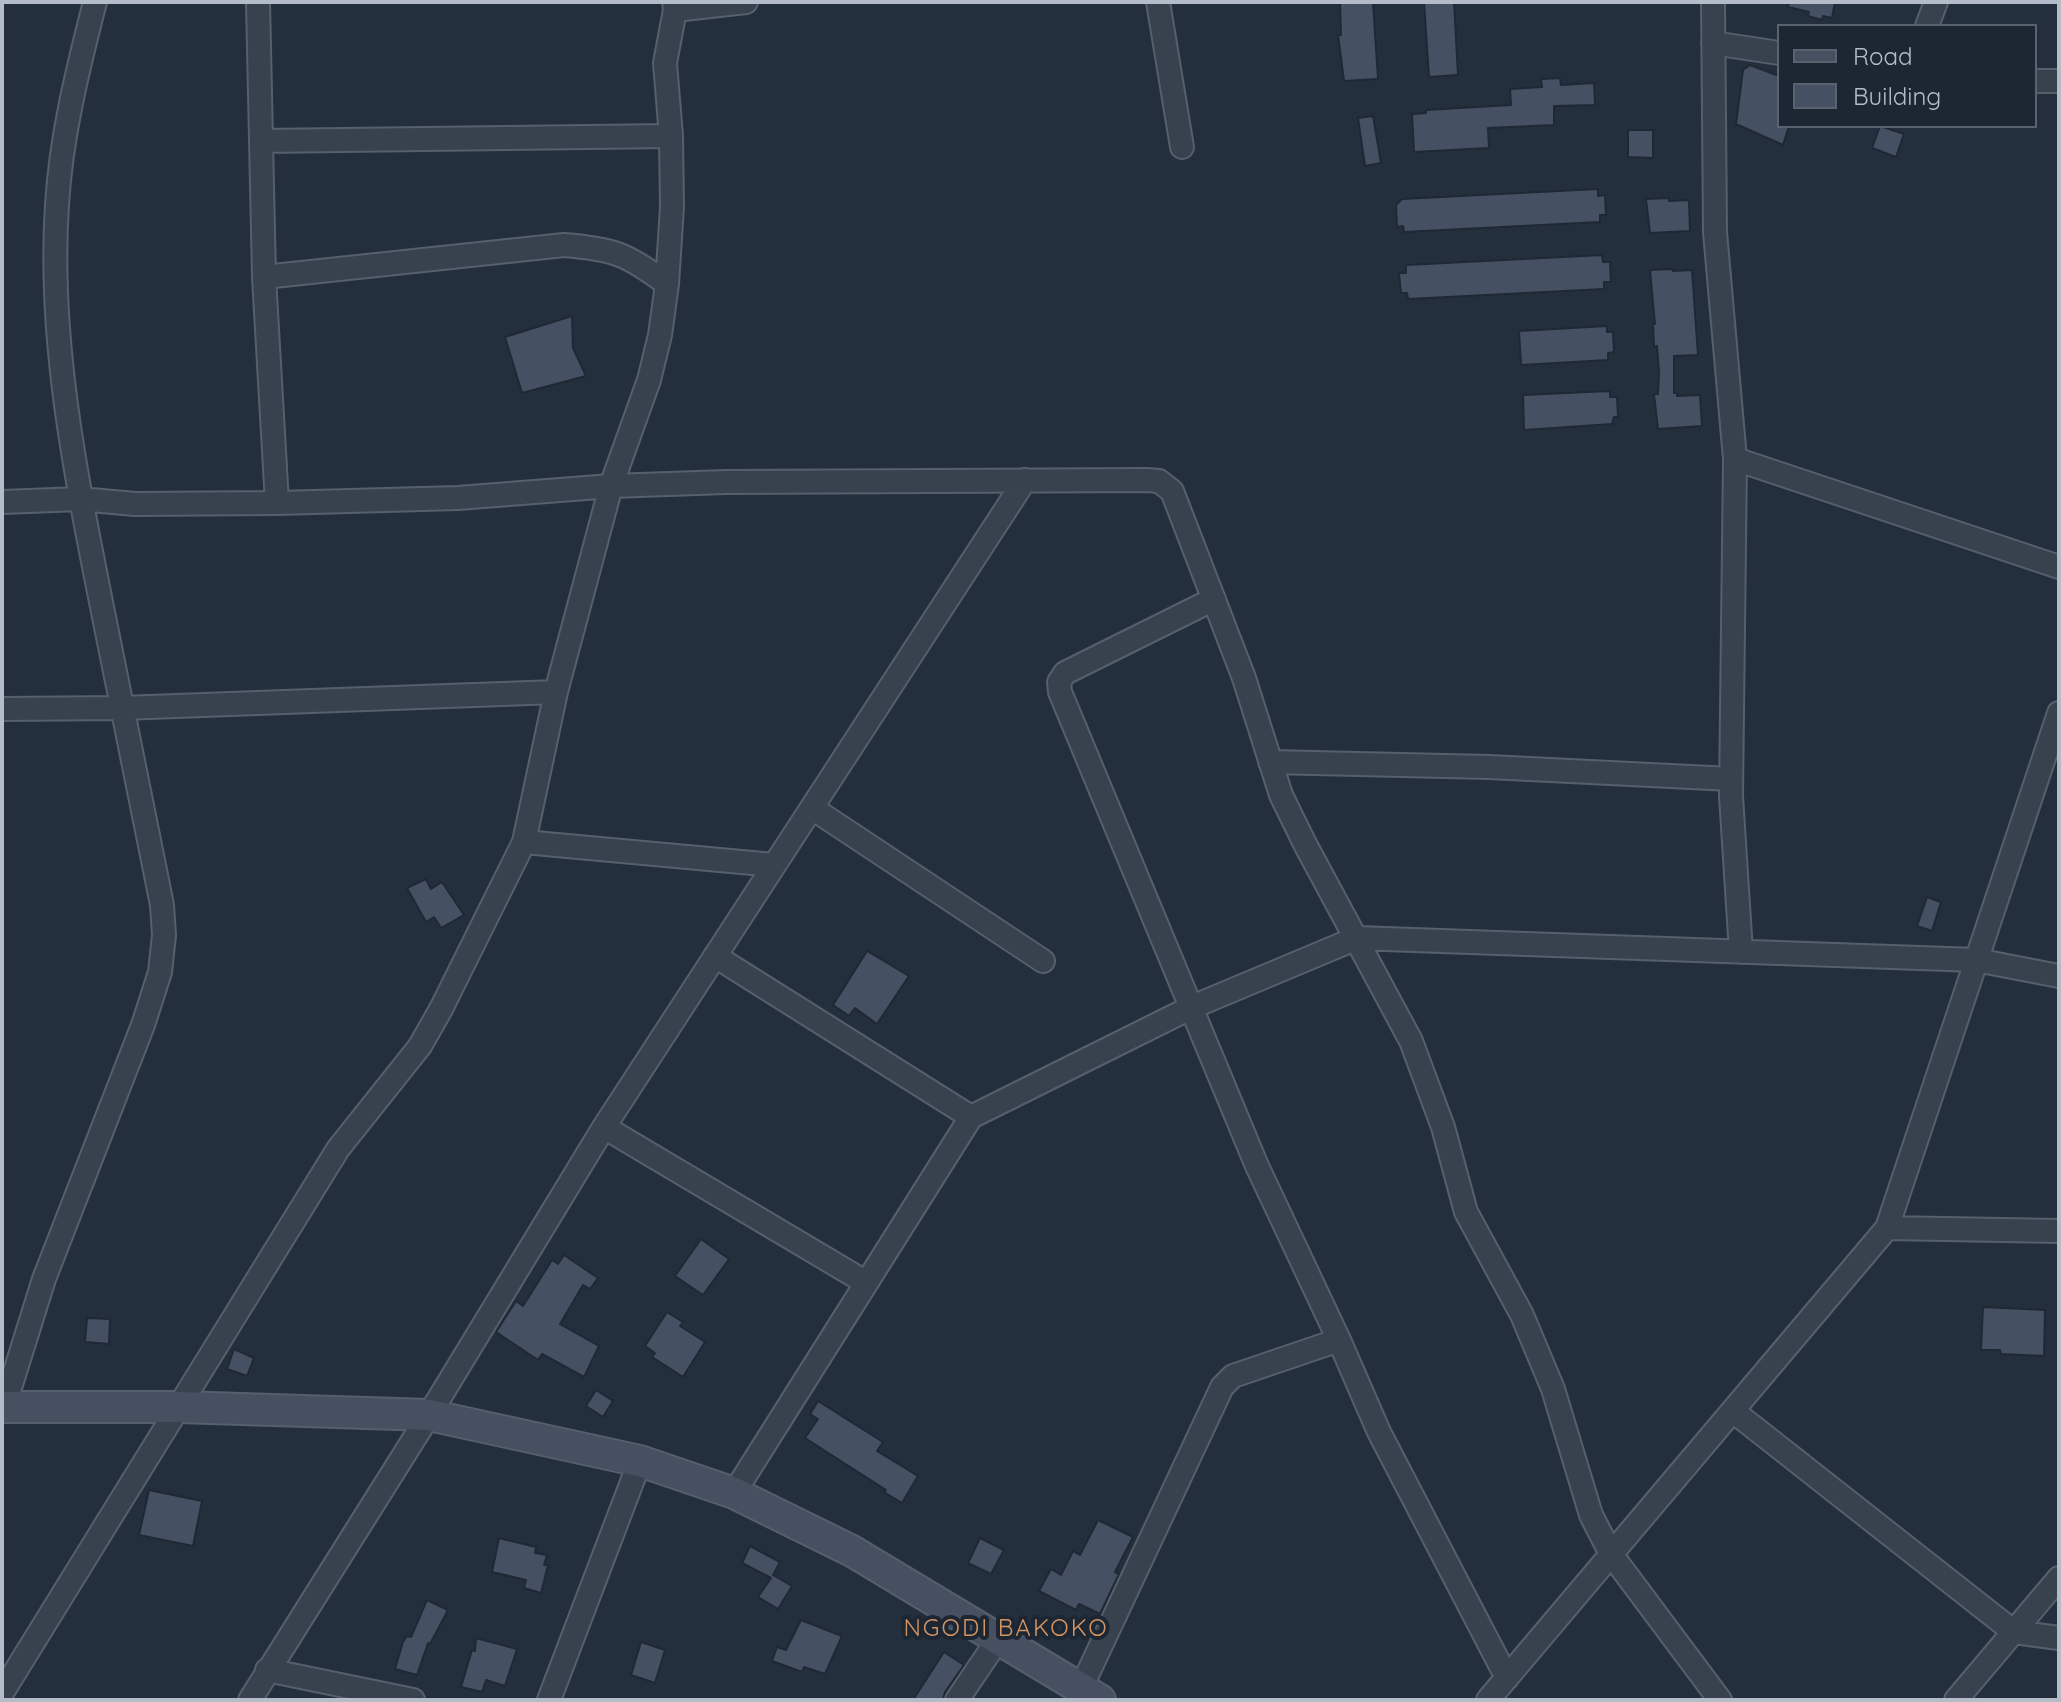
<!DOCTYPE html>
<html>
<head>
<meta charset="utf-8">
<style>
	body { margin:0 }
	#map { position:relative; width:2061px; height:1702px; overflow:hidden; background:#242f3e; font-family:Quicksand,sans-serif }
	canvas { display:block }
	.frame { position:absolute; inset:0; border:4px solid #b4bcc9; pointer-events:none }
	.legend { position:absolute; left:1777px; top:24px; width:260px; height:104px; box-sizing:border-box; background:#1d2633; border:2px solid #59626f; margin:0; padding:10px 14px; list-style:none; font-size:24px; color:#b4bcc9 }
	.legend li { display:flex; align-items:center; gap:16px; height:40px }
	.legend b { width:40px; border:2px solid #59626f }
</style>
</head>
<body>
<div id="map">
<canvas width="2061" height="1702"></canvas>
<div class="frame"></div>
<ul class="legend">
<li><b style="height:10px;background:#465061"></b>Road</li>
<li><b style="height:22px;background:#455162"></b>Building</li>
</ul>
</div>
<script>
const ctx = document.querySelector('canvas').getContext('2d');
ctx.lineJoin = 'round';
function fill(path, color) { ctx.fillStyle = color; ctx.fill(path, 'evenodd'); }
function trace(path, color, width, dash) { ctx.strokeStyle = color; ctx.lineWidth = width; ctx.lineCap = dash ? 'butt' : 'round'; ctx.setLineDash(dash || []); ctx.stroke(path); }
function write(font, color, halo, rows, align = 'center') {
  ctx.font = font + ' Quicksand,sans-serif'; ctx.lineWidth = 8; ctx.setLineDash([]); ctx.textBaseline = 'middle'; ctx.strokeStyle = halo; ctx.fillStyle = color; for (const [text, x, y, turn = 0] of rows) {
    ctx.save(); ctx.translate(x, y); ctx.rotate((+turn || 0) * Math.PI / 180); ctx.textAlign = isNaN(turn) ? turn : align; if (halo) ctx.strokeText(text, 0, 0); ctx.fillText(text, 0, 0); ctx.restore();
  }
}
const building = new Path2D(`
	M1340 2H1373L1378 79 1344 81 1338 35H1341Z
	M1424 2H1454L1458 75 1429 77Z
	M1789 2H1835L1832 18 1823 16 1822 20 1808 16 1809 12 1788 7Z
	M1750 65 1779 76V126H1789L1783 145 1736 124 1743 70Z
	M1560 78 1561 85 1594 83 1595 105 1554 106V125L1488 128 1489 148 1414 152 1412 114 1426 113V110L1511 105 1510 89 1542 87 1541 79Z
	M1373 116 1381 163 1365 166 1358 118Z
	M1880 126 1904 134 1896 157 1872 148Z
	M1628 130H1653V158L1628 157Z
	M1598 189V196L1605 195 1606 215H1600V222L1404 232 1403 226 1397 227 1396 205 1402 199Z
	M1669 198V201L1689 200 1690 231 1650 233 1646 199Z
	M1602 255 1603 262H1610L1611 282H1604V289L1408 299 1407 293H1401L1399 273H1406V265Z
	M1673 269V271L1692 270 1698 355 1674 356V393H1677V396L1700 395 1702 426 1658 429 1654 394H1658L1659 372 1657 346 1654 347 1653 324H1655L1650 270Z
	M572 316 573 348 586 376 522 393 505 337Z
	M1607 326V332H1613L1614 352 1608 353V360L1521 365 1519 331Z
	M1610 391V397H1617L1618 417H1614L1612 424 1524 430 1523 395Z
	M426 879 431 889 442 882 464 915 441 928 434 917 426 922 407 888Z
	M1927 897 1941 902 1932 931 1917 926Z
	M867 951 909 976 877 1024 855 1008 849 1016 833 1005Z
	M701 1239 729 1259 703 1295 675 1276Z
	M564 1255 598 1278 590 1289 583 1285 560 1324 599 1346 584 1377 542 1354 538 1360 496 1332 516 1301 523 1306 552 1260 558 1264Z
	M1983 1307 2045 1310 2044 1356 2001 1354 2000 1350H1981Z
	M667 1312 683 1322 680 1326 705 1342 683 1377 652 1357 655 1353 645 1346Z
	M87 1318 110 1319 109 1344 85 1342Z
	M234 1349 254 1358 247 1376 227 1369Z
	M596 1390 613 1401 603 1417 586 1406Z
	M818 1401 883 1442 877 1451 918 1476 902 1503 884 1492 886 1490 805 1438 818 1419 810 1414Z
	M149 1490 202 1501 193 1546 139 1535Z
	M1098 1520 1133 1537 1115 1572 1119 1574 1100 1614 1079 1604 1076 1610 1039 1591 1051 1569 1061 1575 1073 1551 1080 1555Z
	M499 1538 536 1547 535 1553 547 1555 544 1565H548L541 1593 524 1588 526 1580 492 1572Z
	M980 1538 1004 1550 991 1574 968 1563Z
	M750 1546 780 1562 773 1575 792 1586 778 1609 758 1597 771 1578 742 1563Z
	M427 1600 448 1610 430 1644 428 1643 417 1675 395 1669 403 1642 407 1636 411 1637Z
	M801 1620 842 1636 825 1674 804 1667 802 1672 772 1661 777 1647 786 1650Z
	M476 1638 517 1649 505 1686 486 1680 482 1692 461 1687 472 1650 475 1651Z
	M641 1642 665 1650 655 1683 631 1675Z
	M944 1652 964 1665 945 1692 943 1700H913Z`);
fill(building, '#455162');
trace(building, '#1f2835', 2);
const minor = new Path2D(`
	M258 2 264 277 277 503
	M1158 2 1182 147
	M1713 2 1715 232 1735 459 1731 796 1741 952
	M675 10 746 2
	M1927 26 1936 2
	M1713 43 1779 53
	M2035 81H2059
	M261 141 671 136
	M264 277 564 245C614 249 627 254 667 284
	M1735 459 2059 567
	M2 502 80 499 135 504 277 503 458 498 611 486 726 482 1147 480 1159 481 1172 491 1244 678 1281 795 1305 844 1411 1041 1443 1127 1466 1212 1522 1315 1553 1389 1591 1515 1611 1554 1720 1700
	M1214 599 1065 673 1059 682 1060 692 1257 1166 1339 1340 1379 1432 1507 1678
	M2 709 122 708 556 692
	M1270 762 1489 767 1731 779
	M812 808 1043 961
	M524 842 774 865
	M715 956 971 1117 1190 1008 1357 938 1976 960 2059 976
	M604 1127 865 1282
	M1887 1228 2059 1231
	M4 1407 44 1279 143 1025 160 972 164 935 162 905C142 806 122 707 102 607 76 476 48 340 57 205 61 136 78 68 95 2
	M1733 1411 2014 1632 2059 1638
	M734 1493 971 1117
	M267 1670 413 1700
	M1081 1688 1222 1387 1233 1376 1339 1340
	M2 1693 338 1149 420 1046 441 1009 524 842 556 692 611 486 649 380 660 335 667 284 672 207 671 136 665 63 675 10 674 2
	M250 1700 429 1415 604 1127 1025 480
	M549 1700 640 1461
	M957 1700 999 1638
	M1488 1700 1887 1228 2059 713
	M1956 1700 2059 1578`);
const secondary = new Path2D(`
	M2 1407H179L429 1415 640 1461 734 1493 852 1551 1100 1700`);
trace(minor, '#565f6c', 26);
trace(secondary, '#565f6c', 34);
trace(minor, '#38414e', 22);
trace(secondary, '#465061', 30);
ctx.letterSpacing = '2px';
write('24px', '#d59563', '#1d2633', [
	["NGODI BAKOKO",1006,1629]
]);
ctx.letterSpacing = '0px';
</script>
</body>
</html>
